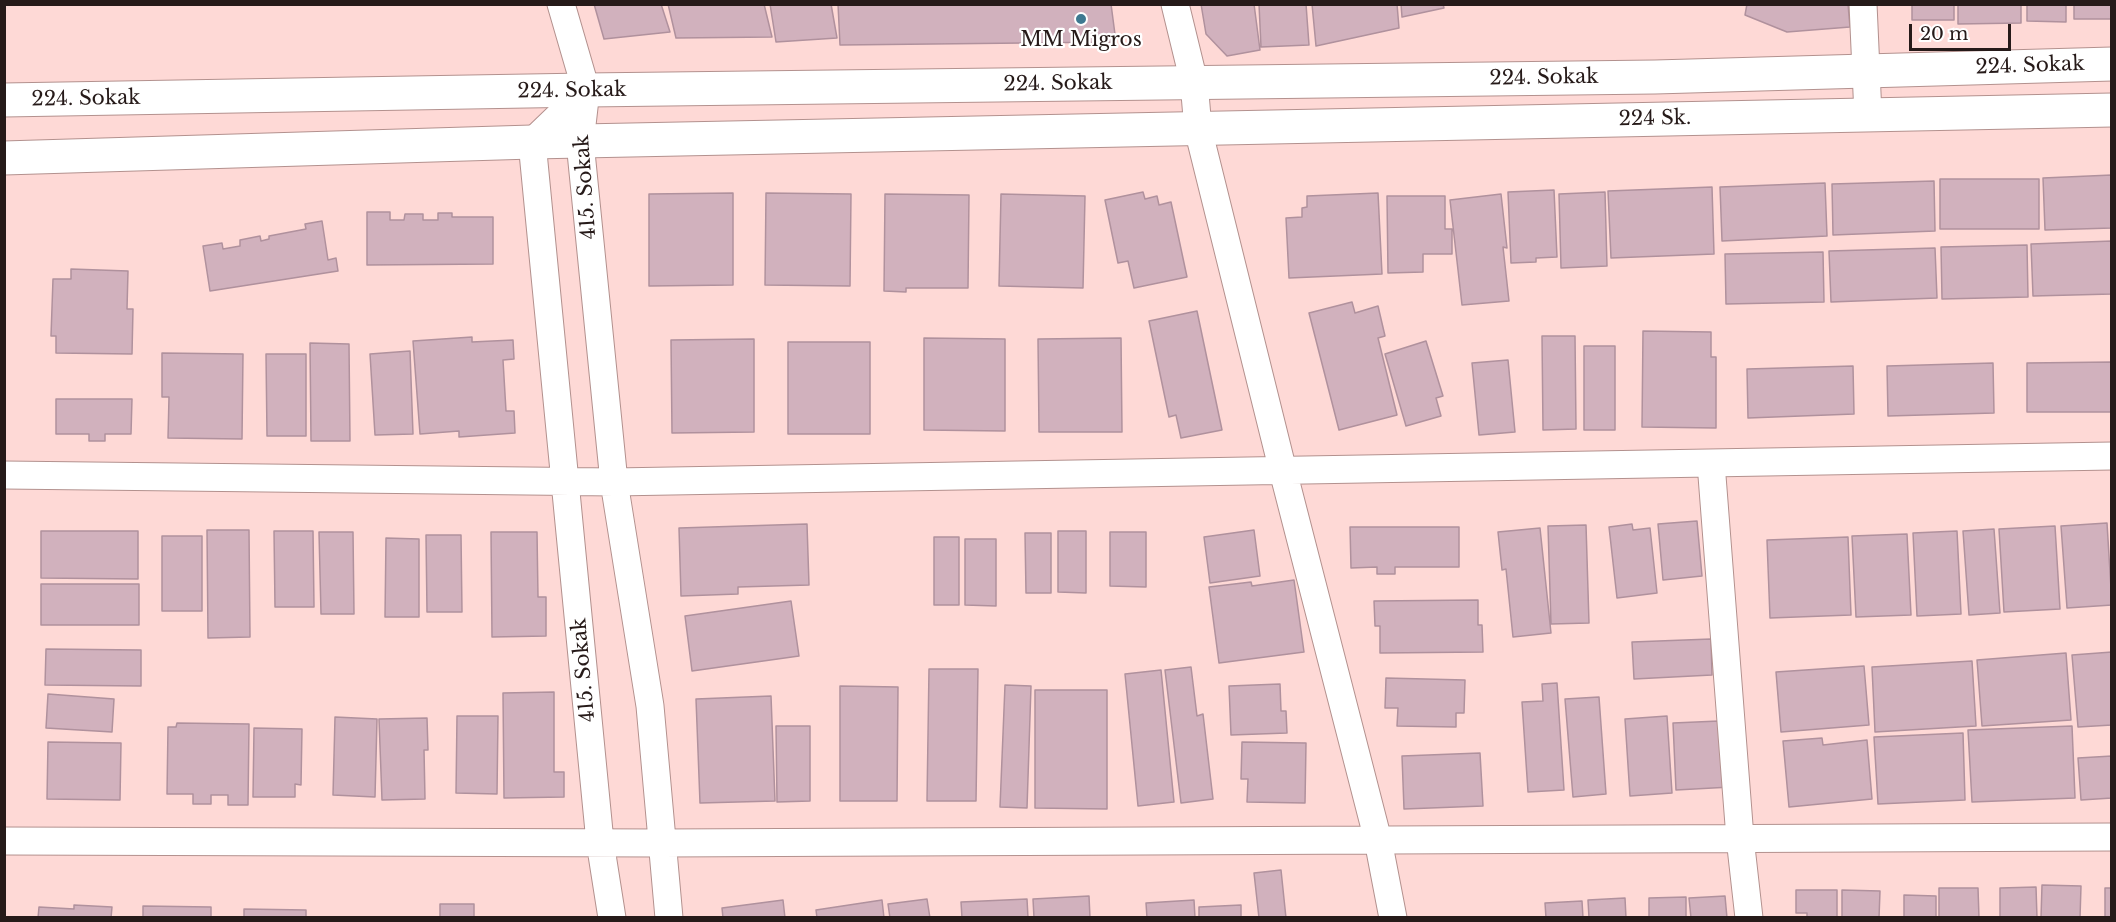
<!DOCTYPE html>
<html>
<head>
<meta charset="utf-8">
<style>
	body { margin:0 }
	#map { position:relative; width:2116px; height:922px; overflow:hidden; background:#fed9d6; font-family:"Libre Baskerville",serif }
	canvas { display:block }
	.frame { position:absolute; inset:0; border:6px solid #261a19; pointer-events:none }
	.scale { position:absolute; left:1909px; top:24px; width:102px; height:27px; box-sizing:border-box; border:3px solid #261a19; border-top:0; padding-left:8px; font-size:18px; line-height:21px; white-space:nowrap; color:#261a19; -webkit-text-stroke:4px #fff; paint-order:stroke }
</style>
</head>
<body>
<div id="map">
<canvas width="2116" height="922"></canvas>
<div class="frame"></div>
<div class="scale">20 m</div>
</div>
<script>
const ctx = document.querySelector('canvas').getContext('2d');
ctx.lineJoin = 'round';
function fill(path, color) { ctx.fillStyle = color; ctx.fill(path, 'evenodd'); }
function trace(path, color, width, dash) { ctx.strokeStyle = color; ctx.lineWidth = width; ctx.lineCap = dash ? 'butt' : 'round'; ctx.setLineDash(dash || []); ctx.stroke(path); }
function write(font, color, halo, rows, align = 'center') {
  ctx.font = font + ' "Libre Baskerville",serif'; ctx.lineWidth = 4.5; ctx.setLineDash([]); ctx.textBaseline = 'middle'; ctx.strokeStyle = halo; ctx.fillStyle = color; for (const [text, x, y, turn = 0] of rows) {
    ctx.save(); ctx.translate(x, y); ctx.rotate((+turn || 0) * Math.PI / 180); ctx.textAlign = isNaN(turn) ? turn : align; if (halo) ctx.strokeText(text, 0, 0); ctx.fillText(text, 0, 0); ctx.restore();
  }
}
const building = new Path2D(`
	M594 4H661L670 32 604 39Z
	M668 4H764L772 37 676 38Z
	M770 4H831L837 38 776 42Z
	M838 4H1111L1116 42 840 45Z
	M1201 4H1254L1260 50 1227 56 1206 34Z
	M1259 4H1306L1309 45 1261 47Z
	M1312 4H1397L1399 28 1316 46Z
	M1401 4H1443L1444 8 1402 17Z
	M1747 4H1848L1850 27 1787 32 1745 15Z
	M1912 4H1954V20H1912Z
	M1958 4H2021V23L1958 24Z
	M2027 4H2066V22L2027 21Z
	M2074 4H2112V19H2074Z
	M2112 175V228L2045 230 2043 178Z
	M1940 179H2039V229H1940Z
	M1934 181 1935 231 1833 235 1832 184Z
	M1825 183 1827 236 1722 241 1720 187Z
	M1712 187 1714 254 1611 258 1608 191Z
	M1554 190 1557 257 1536 258V262L1511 263 1508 192Z
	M1143 192 1145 199 1157 196 1159 205 1171 202 1187 277 1134 288 1128 261 1118 263 1105 200Z
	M1605 192 1607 266 1561 268 1559 194Z
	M733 193V285L649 286V194Z
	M766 193 851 194 850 286 765 285Z
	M1378 193 1382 274 1289 278 1286 218 1302 217V208L1307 207V196Z
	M885 194 969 195 968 288H906V292L884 291Z
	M1001 194 1085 196 1083 288 999 286Z
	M1501 194 1507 248 1503 247 1509 301 1462 305 1450 200Z
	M1387 196H1445V229H1452V254H1423V272L1388 273Z
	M367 212H390V220H404L405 214H423V220H438V213H452V217H493V264L367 265Z
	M322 221 328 260 336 258 338 271 210 291 203 246 222 243 223 249 240 246V240L260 236 261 241 269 239V236L306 229 305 224Z
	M2112 241V294L2033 296 2031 244Z
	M2027 245 2028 297 1942 299 1941 247Z
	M1935 248 1937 298 1831 302 1829 251Z
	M1823 252 1824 302 1726 304 1725 254Z
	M71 269 128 271 127 309H133L132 354 56 353V336H51L53 279H71Z
	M1352 302 1355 313 1378 306 1385 336 1378 338 1397 415 1339 430 1309 313Z
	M1197 311 1222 430 1181 438 1176 415 1169 417 1149 321Z
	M1643 331 1711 332V357H1716V428L1642 427Z
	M1542 336H1575L1576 429 1543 430Z
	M472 337V342L513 340 514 359 503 360 506 411H514L515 433 459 437V431L420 434 413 341Z
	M924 338 1005 339V431L924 430Z
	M1121 338 1122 432H1039L1038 339Z
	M754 339V432L672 433 671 340Z
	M1426 341 1443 396 1436 398 1441 416 1406 426 1385 354Z
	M788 342H870V434H788Z
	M310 343 349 344 350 441H311Z
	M1584 346H1615V430H1584Z
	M410 351 413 434 375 435 370 354Z
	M162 353 243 354 242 439 168 438 169 397H162Z
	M266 354H306V436H267Z
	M1508 360 1515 432 1479 435 1472 363Z
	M2112 362V412H2027V363Z
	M1993 363 1994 413 1888 416 1887 366Z
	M1853 366 1854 414 1748 418 1747 369Z
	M56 399H132L131 434H105V441H89V434H56Z
	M1697 521 1702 576 1663 580 1658 524Z
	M2107 523 2112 605 2067 608 2061 526Z
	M807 524 809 585 738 587V594L681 596 679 528Z
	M1632 524 1633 530 1650 528 1657 593 1617 598 1609 527Z
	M1586 525 1589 623 1551 624 1548 526Z
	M2055 526 2060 609 2004 612 1999 529Z
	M1350 527H1459V567H1395V574H1377V567L1351 568Z
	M1540 528 1551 633 1513 637 1506 569 1502 570 1498 532Z
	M1994 529 2000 613 1969 615 1963 531Z
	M207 530H249L250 637 208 638Z
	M1254 530 1260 576 1210 583 1204 537Z
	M41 531H138V579L41 578Z
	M274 531H313L314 607H275Z
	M1058 531H1086V593L1058 592Z
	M1957 531 1961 614 1917 616 1913 533Z
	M319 532H353L354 614H321Z
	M491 532H537L538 597H546V636L492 637Z
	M1110 532H1146V587L1110 586Z
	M1025 533H1051V593H1026Z
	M1907 534 1911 615 1856 617 1852 536Z
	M426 535H461L462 612H427Z
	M162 536H202V611H162Z
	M934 537H959V605H934Z
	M1848 537 1851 615 1770 618 1767 540Z
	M386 538 419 539V617H385Z
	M965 539H996V606L965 605Z
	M1294 580 1304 652 1219 663 1209 587 1251 582 1252 586Z
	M41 584H139V625H41Z
	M1478 600V625H1482L1483 652 1380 653V626H1375L1374 601Z
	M791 601 799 656 692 671 685 616Z
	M1711 639 1712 675 1634 679 1632 642Z
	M46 649 141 650V686L45 685Z
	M2112 652V725L2078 727 2072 655Z
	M2066 653 2071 720 1982 726 1977 660Z
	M1972 661 1976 726 1875 732 1872 667Z
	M1864 666 1869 725 1781 732 1776 672Z
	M1191 667 1197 716 1203 714 1213 799 1181 803 1165 670Z
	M929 669H978L976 801H927Z
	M1161 670 1174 802 1138 806 1125 674Z
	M1386 678 1465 680 1464 713H1456V727L1397 726 1398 708H1385Z
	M1557 683 1564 790 1528 792 1522 702 1543 701 1542 684Z
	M1280 684 1281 711H1286L1287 733 1231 735 1229 686Z
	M1005 685 1031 686 1027 808 1000 807Z
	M840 686 898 687 897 801H840Z
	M1035 690H1107V809L1035 808Z
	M554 692V772H564V797L504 798 503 693Z
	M48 694 114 699 112 732 46 728Z
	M771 696 775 801 700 803 696 699Z
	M1599 697 1606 794 1573 797 1565 699Z
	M457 716H498L497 794 456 793Z
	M1667 716 1672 793 1630 796 1625 719Z
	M335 717 377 719 375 797 333 795Z
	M427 718 428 750H424L425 799 382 800 379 719Z
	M1719 721 1731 787 1676 790 1673 723Z
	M177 723 249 724 248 805H228V795H211V804H193V794H167L168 727H176Z
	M776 726H810V801L777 802Z
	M2072 726 2075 798 1972 802 1968 730Z
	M254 728 302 729 301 785 295 784V797H253Z
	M1963 733 1965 800 1878 804 1874 737Z
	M1822 738 1823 745 1867 740 1872 799 1789 807 1783 741Z
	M48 742 121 743 120 800 47 799Z
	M1242 742 1306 743 1305 803 1247 802 1248 779H1241Z
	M1480 753 1483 806 1404 809 1402 756Z
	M2112 756V798L2081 800 2078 758Z
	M1281 870 1286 918H1259L1254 873Z
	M2042 885 2081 886 2080 918H2041Z
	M2036 887 2037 918H2000V888Z
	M1939 888H1978L1979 918H1939Z
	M2105 888H2112V918H2105Z
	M1796 890H1837V918H1807V913H1796Z
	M1842 890 1880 891 1879 918H1842Z
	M1904 895 1936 896V918H1904Z
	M1089 896 1090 918H1034L1033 899Z
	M1725 896 1727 918H1691L1689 898Z
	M1686 897V918H1649V898Z
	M1625 898 1626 918H1589L1588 900Z
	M927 899 930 918H890L888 904Z
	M1027 899 1028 918H962L961 902Z
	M783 900 785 918H723L722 908Z
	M882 900 884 918H817L816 910Z
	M1194 900 1195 918H1147L1146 903Z
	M1582 901 1583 918H1546L1545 903Z
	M440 904H474V918H440Z
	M74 905 112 907 111 918H38L39 907 74 909Z
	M1241 905V918H1199V907Z
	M143 906 211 907V918H143Z
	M244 909 306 910V918H244Z`);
fill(building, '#d1b1bd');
trace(building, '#b0919d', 1.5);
const street = new Path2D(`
	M561 4 586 90 580 142 614 482 650 706 669 918
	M1175 4 1194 82 1198 129 1283 471 1378 840 1393 918
	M1863 4 1868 115
	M586 90 532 142 600 842 612 918
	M1711 463 1740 838 1749 918
	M4 475 614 482 2112 456
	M4 841 661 843 2112 837`);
const secondary = new Path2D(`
	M4 100 586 90 1655 77 2112 64
	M4 158 532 142 2112 110`);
trace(street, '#b3918e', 29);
trace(secondary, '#b3918e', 35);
trace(street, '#fff', 27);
trace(secondary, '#fff', 33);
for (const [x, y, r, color] of [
	[1081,19,6,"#3e7991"]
]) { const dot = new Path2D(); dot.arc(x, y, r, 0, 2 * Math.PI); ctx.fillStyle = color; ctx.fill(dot); trace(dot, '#fff', 2); }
write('20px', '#261a19', '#fff', [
	["MM Migros",1081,40]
]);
write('20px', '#261a19', '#fff', [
	["224. Sokak",2030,66,-2],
	["224. Sokak",1544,78,-1],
	["224. Sokak",1058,84,-1],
	["224. Sokak",572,91,-1],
	["224. Sokak",86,99,-1],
	["224 Sk.",1655,119,-1],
	["415. Sokak",586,187,-94],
	["415. Sokak",584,670,-95]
]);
</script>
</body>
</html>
